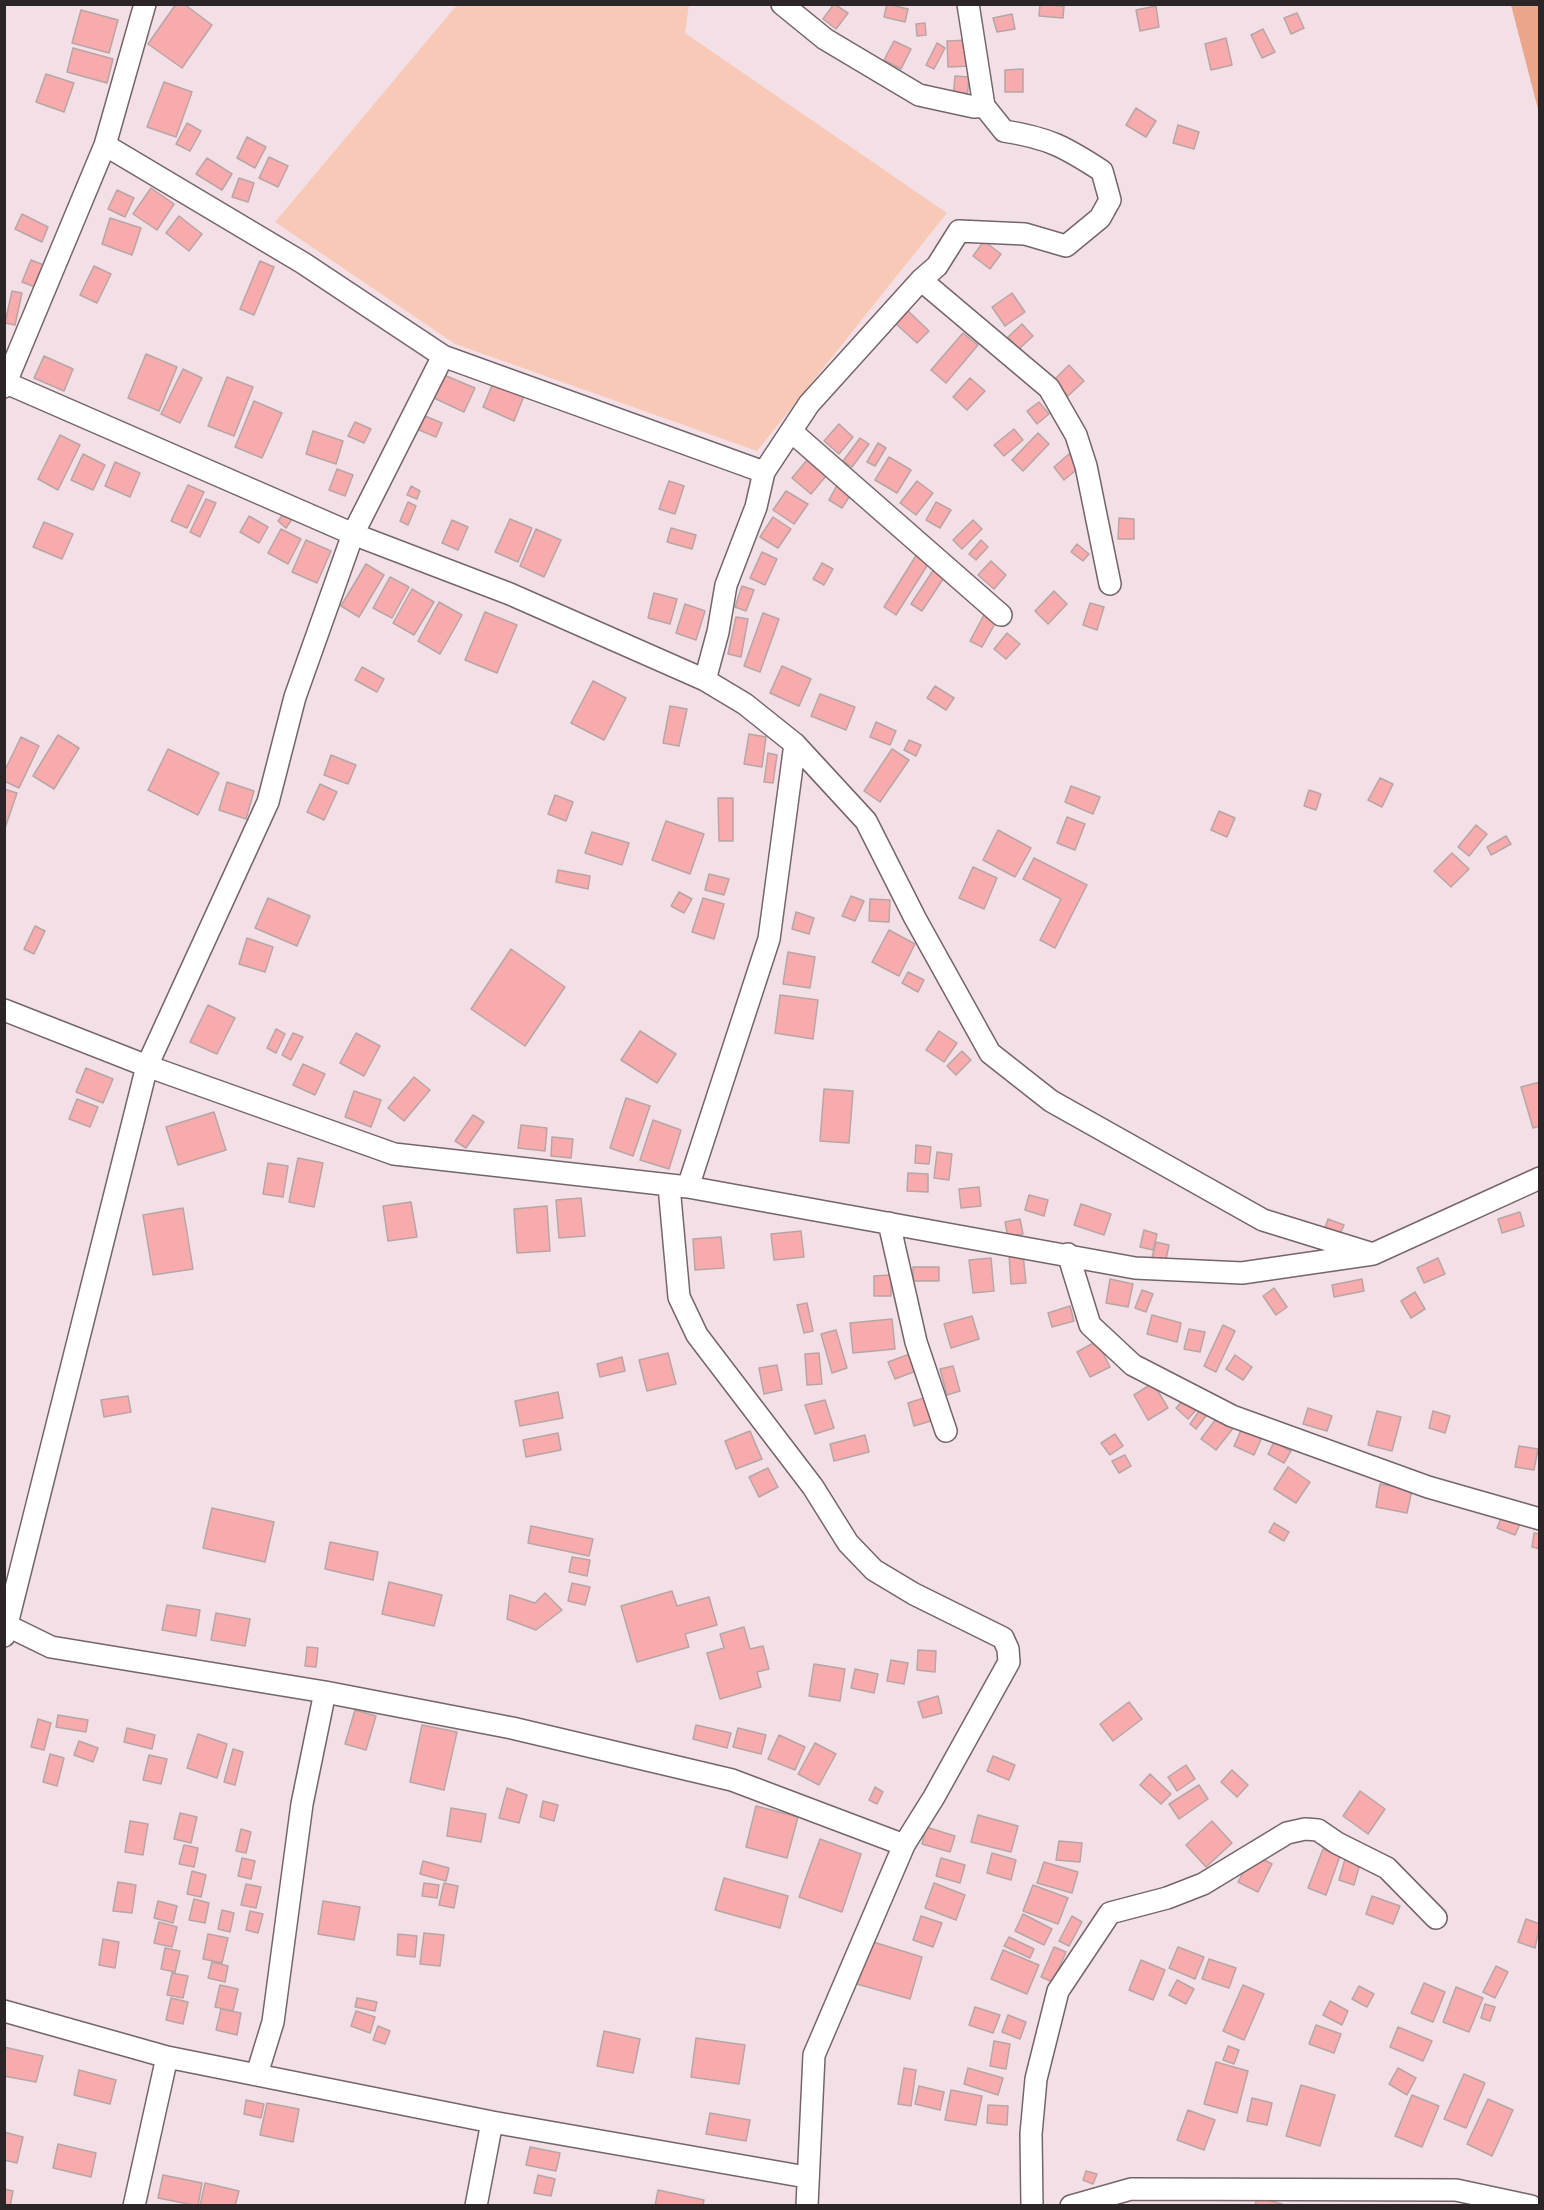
<!DOCTYPE html>
<html>
<head>
<meta charset="utf-8">
<style>
	body { margin:0 }
	#map { position:relative; width:1544px; height:2210px; overflow:hidden; background:#f3e0e7; font-family:"Work Sans",sans-serif }
	canvas { display:block }
	.frame { position:absolute; inset:0; border:6px solid #2b2527; pointer-events:none }
</style>
</head>
<body>
<div id="map">
<canvas width="1544" height="2210"></canvas>
<div class="frame"></div>
</div>
<script>
const ctx = document.querySelector('canvas').getContext('2d');
ctx.lineJoin = 'round';
function fill(path, color) { ctx.fillStyle = color; ctx.fill(path, 'evenodd'); }
function trace(path, color, width, dash) { ctx.strokeStyle = color; ctx.lineWidth = width; ctx.lineCap = dash ? 'butt' : 'round'; ctx.setLineDash(dash || []); ctx.stroke(path); }
fill(new Path2D(`
	M457 5H689L685 33 947 213 757 451 455 344 275 222Z`), '#f9c9b7');
fill(new Path2D(`
	M1511 5H1539V113Z`), '#eaa58b');
const building = new Path2D(`
	M176 4H184L212 25 182 68 148 44Z
	M834 4 848 13 836 29 823 19Z
	M887 4 908 9 905 22 884 17Z
	M1040 4 1064 6 1063 18 1039 16Z
	M1156 6 1159 27 1140 31 1136 10Z
	M81 10 118 20 109 53 72 43Z
	M1297 13 1304 28 1291 34 1284 18Z
	M1012 14 1015 29 997 32 993 18Z
	M925 23 926 35 917 36 916 24Z
	M1263 29 1275 52 1262 58 1251 35Z
	M1226 38 1232 65 1211 70 1205 44Z
	M970 40 971 66 948 67 947 41Z
	M894 41 911 49 901 69 884 60Z
	M937 43 945 48 934 69 926 65Z
	M73 48 113 59 107 83 67 72Z
	M1023 69V92H1005V70Z
	M46 74 74 83 64 112 36 102Z
	M955 76 969 77 967 100 953 99Z
	M164 82 192 92 176 137 147 127Z
	M1136 108 1156 121 1146 137 1126 125Z
	M187 123 201 131 190 151 176 144Z
	M1178 125 1199 132 1194 149 1173 143Z
	M247 137 266 147 255 168 237 158Z
	M269 157 288 166 278 187 259 178Z
	M207 158 232 174 222 190 196 174Z
	M239 178 254 183 248 202 232 197Z
	M151 188 174 204 157 230 133 214Z
	M117 190 134 198 125 217 108 209Z
	M22 214 48 227 42 242 15 229Z
	M179 216 202 234 189 251 166 233Z
	M110 218 141 228 132 255 102 244Z
	M984 241 1001 254 990 269 973 256Z
	M31 260 44 265 35 287 22 282Z
	M260 261 274 267 254 315 240 309Z
	M94 266 111 274 97 303 80 295Z
	M12 291 22 293 15 325 5 323Z
	M1012 293 1025 312 1005 326 992 307Z
	M907 310 929 331 917 343 895 323Z
	M1022 324 1033 336 1019 349 1008 337Z
	M963 333 978 345 946 383 931 370Z
	M146 354 177 367 159 411 128 398Z
	M44 356 73 369 64 391 34 378Z
	M1069 365 1084 381 1068 396 1053 381Z
	M183 369 202 378 180 423 161 414Z
	M444 375 475 388 464 412 434 398Z
	M227 377 253 387 234 436 208 426Z
	M970 378 985 391 967 410 953 397Z
	M493 383 524 396 514 421 483 407Z
	M254 401 282 413 262 458 235 447Z
	M1039 402 1049 414 1037 424 1027 411Z
	M425 416 442 423 436 437 419 430Z
	M355 422 371 429 364 443 348 436Z
	M839 424 853 437 839 454 824 441Z
	M1014 429 1023 440 1004 456 994 445Z
	M313 431 343 441 336 464 306 454Z
	M1038 433 1049 444 1023 471 1012 460Z
	M60 435 80 445 58 490 38 479Z
	M860 438 869 444 852 467 843 461Z
	M878 443 886 448 875 466 867 462Z
	M83 454 105 465 93 490 71 480Z
	M1069 454 1080 467 1064 480 1054 467Z
	M889 457 911 470 897 493 875 480Z
	M807 460 826 476 811 494 792 478Z
	M115 462 140 473 130 497 105 486Z
	M337 469 353 475 345 496 329 490Z
	M669 481 684 486 675 514 659 509Z
	M917 481 933 493 916 515 900 503Z
	M188 485 204 492 187 528 171 521Z
	M837 485 851 494 842 508 829 500Z
	M411 486 420 491 417 499 407 495Z
	M786 491 808 504 794 524 773 510Z
	M206 499 216 503 200 537 190 532Z
	M408 502 416 506 408 525 400 521Z
	M936 502 951 510 940 528 926 520Z
	M284 513 292 519 286 528 278 521Z
	M249 516 268 527 259 543 240 532Z
	M773 517 791 529 778 548 760 537Z
	M1119 518 1134 519V539H1118Z
	M510 519 532 528 518 562 495 552Z
	M452 520 468 527 458 550 442 543Z
	M973 520 982 529 962 549 953 540Z
	M44 522 73 534 62 559 33 547Z
	M671 528 696 535 692 549 667 542Z
	M281 529 301 539 288 564 268 553Z
	M536 529 561 540 544 577 520 566Z
	M306 540 331 551 317 583 292 572Z
	M981 540 988 547 976 560 969 554Z
	M1077 544 1089 554 1083 561 1071 552Z
	M762 552 777 559 765 585 750 578Z
	M917 554 930 561 896 615 884 607Z
	M991 561 1006 575 994 589 978 575Z
	M822 563 833 569 824 585 813 579Z
	M366 564 384 575 359 617 341 606Z
	M934 569 945 576 922 611 911 604Z
	M390 577 409 587 392 618 373 608Z
	M742 586 754 590 746 611 735 607Z
	M412 589 434 602 414 635 393 623Z
	M1054 591 1067 604 1048 624 1035 611Z
	M654 593 677 599 670 624 648 618Z
	M439 602 462 615 440 654 418 641Z
	M1090 603 1104 607 1097 630 1083 625Z
	M685 604 705 611 696 640 676 633Z
	M485 612 517 625 497 673 465 660Z
	M763 613 779 619 760 672 744 666Z
	M985 613 997 620 982 647 970 641Z
	M736 617 748 619 741 657 728 654Z
	M1007 633 1020 644 1006 659 994 649Z
	M782 666 811 679 799 706 770 693Z
	M362 667 384 679 377 692 355 680Z
	M593 681 626 698 604 740 571 723Z
	M935 686 954 698 946 710 927 698Z
	M820 694 855 707 846 730 811 716Z
	M670 706 687 709 679 746 663 743Z
	M876 722 896 731 890 745 870 737Z
	M749 734 766 737 762 767 744 764Z
	M58 735 79 748 54 789 33 776Z
	M21 737 39 746 19 788 4 781V772Z
	M909 740 921 745 916 756 904 750Z
	M168 749 219 773 198 815 148 790Z
	M892 749 909 760 880 802 864 791Z
	M768 753 777 755 773 783 764 782Z
	M331 755 356 765 348 784 324 775Z
	M1380 778 1393 784 1382 807 1368 800Z
	M227 782 254 791 246 819 219 810Z
	M320 784 337 792 324 820 307 812Z
	M1071 786 1100 797 1093 814 1065 802Z
	M4 789 17 793 4 831Z
	M1309 790 1321 794 1316 810 1304 806Z
	M555 795 573 802 566 821 548 814Z
	M718 798H733V841H719Z
	M1219 811 1235 818 1227 837 1211 830Z
	M1067 817 1085 824 1075 850 1057 843Z
	M666 821 704 834 690 874 652 860Z
	M1476 825 1487 834 1469 856 1458 847Z
	M998 830 1031 848 1015 877 983 860Z
	M592 832 629 843 622 865 585 853Z
	M1506 836 1511 844 1491 855 1487 847Z
	M1452 853 1469 869 1451 887 1434 871Z
	M1034 858 1087 885 1055 948 1040 940 1061 899 1023 879Z
	M973 867 997 878 984 909 959 898Z
	M558 870 590 876 588 889 556 882Z
	M709 874 729 879 724 895 705 890Z
	M679 892 692 899 684 913 671 906Z
	M851 896 864 901 855 921 842 916Z
	M268 898 310 916 297 946 255 928Z
	M703 898 724 904 714 939 692 932Z
	M870 899 890 900 889 922 869 921Z
	M796 912 814 918 809 934 792 929Z
	M35 926 45 931 34 954 24 949Z
	M889 930 915 944 899 976 872 962Z
	M247 938 273 947 265 972 239 964Z
	M511 949 565 987 525 1046 471 1009Z
	M788 952 815 957 810 988 783 984Z
	M908 972 924 980 918 992 902 983Z
	M780 995 818 1000 813 1039 775 1033Z
	M208 1005 235 1018 217 1054 190 1042Z
	M276 1029 285 1034 276 1053 267 1048Z
	M640 1031 676 1054 657 1083 621 1060Z
	M939 1031 957 1043 944 1062 926 1050Z
	M293 1033 303 1037 291 1060 282 1055Z
	M356 1033 380 1046 364 1076 340 1063Z
	M962 1051 971 1060 956 1075 947 1066Z
	M303 1064 325 1074 315 1095 293 1085Z
	M86 1068 113 1079 103 1103 76 1092Z
	M414 1077 430 1090 404 1121 388 1108Z
	M1540 1082V1126L1533 1128 1521 1087Z
	M824 1089 853 1091 849 1143 820 1141Z
	M354 1091 381 1100 371 1127 345 1117Z
	M626 1098 650 1106 633 1156 610 1148Z
	M77 1099 98 1107 90 1127 69 1119Z
	M214 1112 226 1150 178 1165 166 1127Z
	M473 1115 484 1122 466 1148 455 1141Z
	M653 1120 681 1130 669 1169 640 1160Z
	M521 1125 547 1128 545 1151 518 1148Z
	M552 1137 573 1139 571 1158 551 1156Z
	M916 1145 931 1147 929 1164 915 1163Z
	M937 1152 952 1154 949 1180 934 1178Z
	M298 1158 323 1163 314 1207 289 1202Z
	M268 1163 288 1166 283 1197 263 1194Z
	M908 1173 928 1174V1192L907 1191Z
	M979 1187 981 1206 961 1208 959 1189Z
	M1029 1195 1048 1200 1044 1216 1025 1210Z
	M581 1198 585 1236 559 1238 556 1200Z
	M411 1202 417 1237 388 1241 383 1206Z
	M1081 1204 1111 1214 1104 1235 1074 1225Z
	M547 1206 550 1251 517 1253 514 1209Z
	M183 1208 193 1269 153 1275 143 1215Z
	M1520 1212 1524 1226 1502 1233 1498 1219Z
	M1020 1219 1023 1234 1008 1237 1005 1222Z
	M1328 1219 1344 1225 1340 1234 1325 1228Z
	M1144 1230 1157 1234 1153 1250 1140 1247Z
	M801 1231 804 1257 774 1260 771 1234Z
	M721 1237 724 1268 695 1270 693 1239Z
	M1156 1242 1169 1245 1165 1264 1151 1261Z
	M1023 1254 1026 1283 1011 1284 1009 1255Z
	M991 1258 994 1291 973 1293 969 1260Z
	M1438 1258 1445 1274 1424 1283 1417 1268Z
	M913 1267H939V1281H913Z
	M891 1275V1296H874V1276Z
	M1110 1279 1133 1284 1128 1307 1106 1303Z
	M1362 1279 1364 1291 1334 1297 1332 1285Z
	M1274 1288 1287 1307 1276 1315 1263 1296Z
	M1142 1290 1153 1294 1146 1312 1135 1308Z
	M1415 1292 1425 1309 1411 1318 1401 1301Z
	M807 1303 813 1331 804 1333 797 1305Z
	M1070 1306 1074 1321 1052 1327 1048 1313Z
	M1152 1315 1181 1323 1177 1342 1147 1334Z
	M972 1316 979 1339 951 1348 944 1324Z
	M892 1319 895 1349 853 1353 850 1323Z
	M1223 1325 1235 1331 1216 1372 1204 1366Z
	M1189 1329 1205 1332 1200 1352 1184 1349Z
	M836 1330 847 1368 832 1373 821 1334Z
	M1097 1341 1110 1367 1090 1377 1077 1352Z
	M668 1353 676 1384 647 1391 639 1360Z
	M819 1353 822 1384 807 1385 805 1354Z
	M910 1354 916 1371 895 1379 888 1362Z
	M1235 1355 1252 1367 1243 1380 1226 1369Z
	M622 1357 625 1371 600 1377 597 1364Z
	M777 1365 782 1390 764 1394 759 1368Z
	M953 1366 960 1391 947 1395 940 1369Z
	M1153 1383 1168 1408 1148 1420 1134 1395Z
	M558 1392 563 1418 520 1426 515 1401Z
	M128 1396 131 1412 104 1417 101 1400Z
	M1187 1396 1199 1407 1188 1419 1176 1408Z
	M924 1398 931 1421 914 1426 908 1403Z
	M825 1400 834 1428 815 1434 805 1405Z
	M1202 1407 1209 1412 1196 1429 1190 1424Z
	M1308 1408 1332 1416 1327 1431 1303 1424Z
	M1377 1411 1401 1417 1392 1451 1368 1445Z
	M1433 1411 1450 1416 1445 1433 1429 1428Z
	M1219 1415 1234 1427 1216 1450 1201 1439Z
	M1243 1426 1263 1435 1254 1455 1234 1446Z
	M750 1431 762 1459 736 1469 725 1441Z
	M558 1433 561 1450 526 1457 523 1440Z
	M1115 1434 1123 1446 1110 1455 1101 1443Z
	M865 1435 869 1452 834 1461 830 1444Z
	M1274 1442 1291 1451 1284 1463 1268 1454Z
	M1519 1446 1538 1449 1534 1470 1515 1467Z
	M1125 1455 1131 1466 1119 1473 1112 1461Z
	M1288 1467 1310 1482 1296 1503 1274 1489Z
	M768 1468 778 1487 759 1497 749 1477Z
	M1380 1484 1412 1490 1407 1513 1376 1507Z
	M212 1508 274 1522 265 1562 203 1548Z
	M1502 1516 1520 1524 1515 1535 1497 1528Z
	M1274 1523 1289 1532 1284 1541 1269 1532Z
	M531 1526 593 1539 589 1556 528 1543Z
	M1534 1533 1540 1534V1549L1532 1547Z
	M330 1542 378 1552 373 1580 325 1569Z
	M572 1557 590 1560 587 1576 569 1572Z
	M389 1582 442 1595 434 1626 382 1614Z
	M572 1583 590 1587 585 1605 568 1601Z
	M672 1591 677 1606 709 1597 717 1625 685 1634 689 1647 637 1662 621 1606Z
	M545 1593 562 1610 536 1630 507 1619 510 1595 535 1603Z
	M167 1605 200 1610 196 1636 162 1630Z
	M216 1613 250 1619 245 1646 211 1640Z
	M744 1627 750 1649 763 1646 769 1669 757 1672 761 1687 720 1699 707 1653 724 1648 720 1634Z
	M307 1647 318 1648 316 1667 305 1666Z
	M918 1650 936 1651 935 1672 917 1670Z
	M891 1660 908 1663 904 1684 887 1681Z
	M814 1664 845 1669 840 1701 809 1696Z
	M855 1669 878 1674 874 1693 851 1688Z
	M938 1696 942 1713 923 1718 918 1702Z
	M1129 1702 1142 1719 1113 1741 1100 1724Z
	M355 1710 376 1716 366 1750 345 1744Z
	M58 1715 88 1720 86 1732 56 1727Z
	M38 1719 51 1723 44 1750 31 1747Z
	M422 1725 457 1732 444 1790 410 1782Z
	M696 1725 731 1733 727 1748 693 1739Z
	M127 1728 155 1735 152 1749 124 1742Z
	M738 1728 766 1735 761 1754 733 1747Z
	M198 1734 227 1744 217 1778 187 1768Z
	M779 1735 805 1747 795 1770 768 1759Z
	M79 1741 98 1748 93 1762 74 1755Z
	M815 1743 836 1754 819 1785 798 1774Z
	M233 1749 243 1752 235 1785 224 1782Z
	M50 1754 64 1758 57 1786 43 1782Z
	M149 1755 167 1759 161 1784 143 1780Z
	M993 1756 1015 1765 1009 1780 987 1771Z
	M1186 1765 1195 1779 1177 1791 1168 1777Z
	M1232 1770 1248 1785 1237 1797 1221 1782Z
	M1150 1774 1171 1794 1161 1804 1140 1785Z
	M1199 1785 1208 1799 1179 1819 1169 1804Z
	M875 1787 883 1792 877 1804 869 1800Z
	M507 1788 527 1795 519 1823 499 1818Z
	M1360 1791 1385 1809 1368 1834 1343 1816Z
	M543 1801 558 1805 554 1821 540 1817Z
	M756 1806 798 1817 787 1858 746 1847Z
	M451 1808 486 1814 481 1842 447 1836Z
	M180 1813 197 1817 191 1843 174 1839Z
	M978 1815 1018 1826 1011 1852 971 1842Z
	M130 1821 148 1824 143 1855 125 1852Z
	M1212 1821 1232 1843 1206 1867 1186 1845Z
	M926 1827 955 1836 950 1852 922 1844Z
	M241 1829 251 1832 246 1853 236 1851Z
	M820 1839 861 1854 842 1912 799 1897Z
	M1059 1841 1082 1843 1080 1862 1056 1860Z
	M184 1845 198 1848 194 1867 179 1864Z
	M1323 1849 1340 1856 1326 1895 1308 1888Z
	M992 1853 1016 1860 1011 1880 987 1873Z
	M1253 1854 1272 1864 1258 1892 1238 1882Z
	M242 1858 255 1861 251 1879 238 1876Z
	M941 1858 965 1865 960 1883 936 1876Z
	M1345 1859 1360 1864 1354 1885 1339 1880Z
	M423 1861 449 1868 446 1881 420 1874Z
	M1044 1862 1078 1872 1072 1893 1037 1883Z
	M192 1871 206 1875 201 1897 187 1894Z
	M724 1878 788 1896 780 1928 715 1910Z
	M118 1882 136 1885 132 1913 113 1911Z
	M424 1883 439 1885 437 1898 422 1896Z
	M444 1883 458 1886 454 1908 439 1905Z
	M934 1883 965 1895 956 1920 925 1908Z
	M246 1884 261 1887 256 1908 241 1905Z
	M1033 1885 1068 1898 1058 1924 1023 1911Z
	M1372 1896 1400 1906 1393 1924 1366 1914Z
	M194 1899 209 1903 205 1923 189 1920Z
	M158 1901 177 1906 173 1923 154 1918Z
	M323 1901 360 1907 354 1940 318 1934Z
	M222 1910 234 1913 230 1932 218 1929Z
	M250 1911 263 1914 258 1933 246 1930Z
	M1023 1914 1052 1929 1044 1945 1015 1931Z
	M921 1916 942 1923 933 1947 913 1940Z
	M1072 1916 1082 1922 1069 1946 1059 1941Z
	M1526 1919 1540 1924 1535 1948 1518 1942Z
	M159 1922 177 1927 172 1947 154 1943Z
	M424 1933 444 1935 440 1966 420 1964Z
	M208 1934 228 1938 222 1963 203 1959Z
	M398 1934 417 1936 415 1957 397 1955Z
	M1009 1937 1034 1949 1030 1958 1004 1946Z
	M103 1939 119 1942 115 1968 99 1965Z
	M870 1941 922 1957 910 1999 857 1984Z
	M1054 1947 1066 1952 1053 1982 1041 1977Z
	M1178 1947 1204 1957 1195 1979 1169 1968Z
	M165 1948 180 1951 175 1972 161 1969Z
	M1003 1950 1039 1965 1027 1994 991 1979Z
	M1209 1959 1236 1968 1229 1988 1202 1979Z
	M1141 1960 1165 1970 1153 2000 1129 1990Z
	M212 1962 228 1966 225 1982 208 1978Z
	M1496 1966 1508 1972 1495 1998 1483 1992Z
	M172 1973 188 1976 183 1998 167 1995Z
	M1177 1980 1194 1989 1186 2004 1169 1995Z
	M1424 1983 1445 1992 1433 2022 1411 2013Z
	M220 1985 238 1989 233 2011 215 2007Z
	M1243 1985 1264 1994 1244 2040 1223 2031Z
	M1359 1986 1374 1994 1367 2007 1352 1999Z
	M1456 1987 1483 1998 1469 2032 1443 2022Z
	M171 1998 188 2002 183 2024 166 2020Z
	M357 1998 377 2002 375 2011 355 2007Z
	M1330 2001 1348 2011 1342 2025 1323 2015Z
	M1485 2004 1495 2007 1490 2021 1481 2018Z
	M975 2007 1000 2015 993 2033 969 2025Z
	M221 2009 241 2013 237 2035 216 2030Z
	M356 2011 375 2017 370 2033 351 2026Z
	M1008 2015 1026 2022 1020 2039 1002 2032Z
	M1316 2025 1341 2034 1334 2053 1309 2044Z
	M378 2026 390 2031 385 2044 373 2040Z
	M1398 2027 1432 2041 1423 2061 1390 2047Z
	M604 2031 640 2039 633 2073 597 2066Z
	M696 2038 745 2045 739 2084 691 2077Z
	M994 2041 1010 2044 1006 2069 990 2066Z
	M1228 2046 1239 2050 1234 2064 1223 2060Z
	M4 2047 43 2056 36 2082 4 2076Z
	M1216 2062 1248 2071 1237 2113 1204 2104Z
	M904 2068 916 2070 911 2106 898 2104Z
	M968 2068 1003 2078 998 2095 964 2084Z
	M1398 2068 1416 2078 1407 2095 1389 2084Z
	M79 2070 116 2080 110 2104 74 2095Z
	M1464 2074 1485 2083 1466 2128 1444 2119Z
	M1301 2085 1335 2095 1320 2146 1286 2136Z
	M919 2086 944 2092 940 2110 915 2104Z
	M951 2090 982 2096 976 2125 945 2120Z
	M1412 2095 1439 2106 1422 2147 1395 2136Z
	M1252 2098 1272 2103 1267 2125 1247 2121Z
	M1488 2099 1513 2110 1492 2156 1467 2144Z
	M246 2100 264 2104 261 2118 244 2114Z
	M267 2103 299 2109 293 2142 260 2135Z
	M988 2105 1008 2106 1007 2125 987 2123Z
	M1188 2110 1215 2120 1204 2150 1177 2140Z
	M710 2113 750 2120 746 2141 706 2134Z
	M4 2132 23 2137 17 2163 4 2160Z
	M58 2144 96 2153 91 2177 53 2168Z
	M530 2147 560 2153 556 2171 526 2165Z
	M1086 2171 1097 2174 1093 2184 1083 2180Z
	M163 2175 202 2183 198 2206 158 2198Z
	M538 2175 555 2179 551 2196 534 2193Z
	M205 2183 239 2191 235 2206H200Z
	M4 2189 13 2191 10 2206H4Z
	M658 2190 704 2200 703 2206H655Z
	M1257 2197 1282 2204V2206H1255Z`);
fill(building, '#f8abac');
trace(building, '#b8a5a5', 1.5);
const minor = new Path2D(`
	M782 4 825 39 919 95 974 107 984 106
	M105 145 303 263 443 356 764 472
	M921 280 1049 388 1076 435 1086 466 1110 584
	M4 382 353 534 510 594 705 680 745 704 795 744 866 821 915 918 990 1053 1051 1101 1263 1220 1373 1254
	M4 387 105 145 145 4
	M792 432 1001 615
	M705 680 718 632 726 585 756 507 764 472 809 404 921 280 937 266 959 231 1025 234 1066 246 1100 218 1110 200 1102 171C1065 147 1049 138 1004 131L984 106 968 4
	M4 1010 147 1066 394 1154 688 1187 1135 1268 1242 1273 1373 1254 1540 1178
	M669 1186 679 1297 697 1335 813 1487 848 1543 874 1570 914 1594 1003 1638 1008 1649 1009 1662 934 1797 904 1845
	M688 1187 769 939 795 744
	M889 1223 916 1342 946 1431
	M1068 1254 1090 1325 1133 1365 1232 1416 1428 1487 1540 1519
	M4 1624 51 1647 325 1692 512 1728 732 1780 904 1845 814 2055 807 2206
	M4 1636 147 1066 268 802 295 697 353 534 443 356
	M4 2011 167 2057 492 2122 806 2177
	M257 2074 273 2022 302 1804 325 1692
	M134 2206 167 2057
	M476 2206 492 2122
	M1032 2206 1031 2134 1036 2079 1058 1991 1110 1913 1167 1898 1203 1884 1287 1833 1305 1829 1318 1830 1337 1843 1387 1868 1436 1918
	M1071 2206 1131 2189 1456 2190 1531 2206`);
trace(minor, '#75656b', 24);
trace(minor, '#fff', 21);
</script>
</body>
</html>
